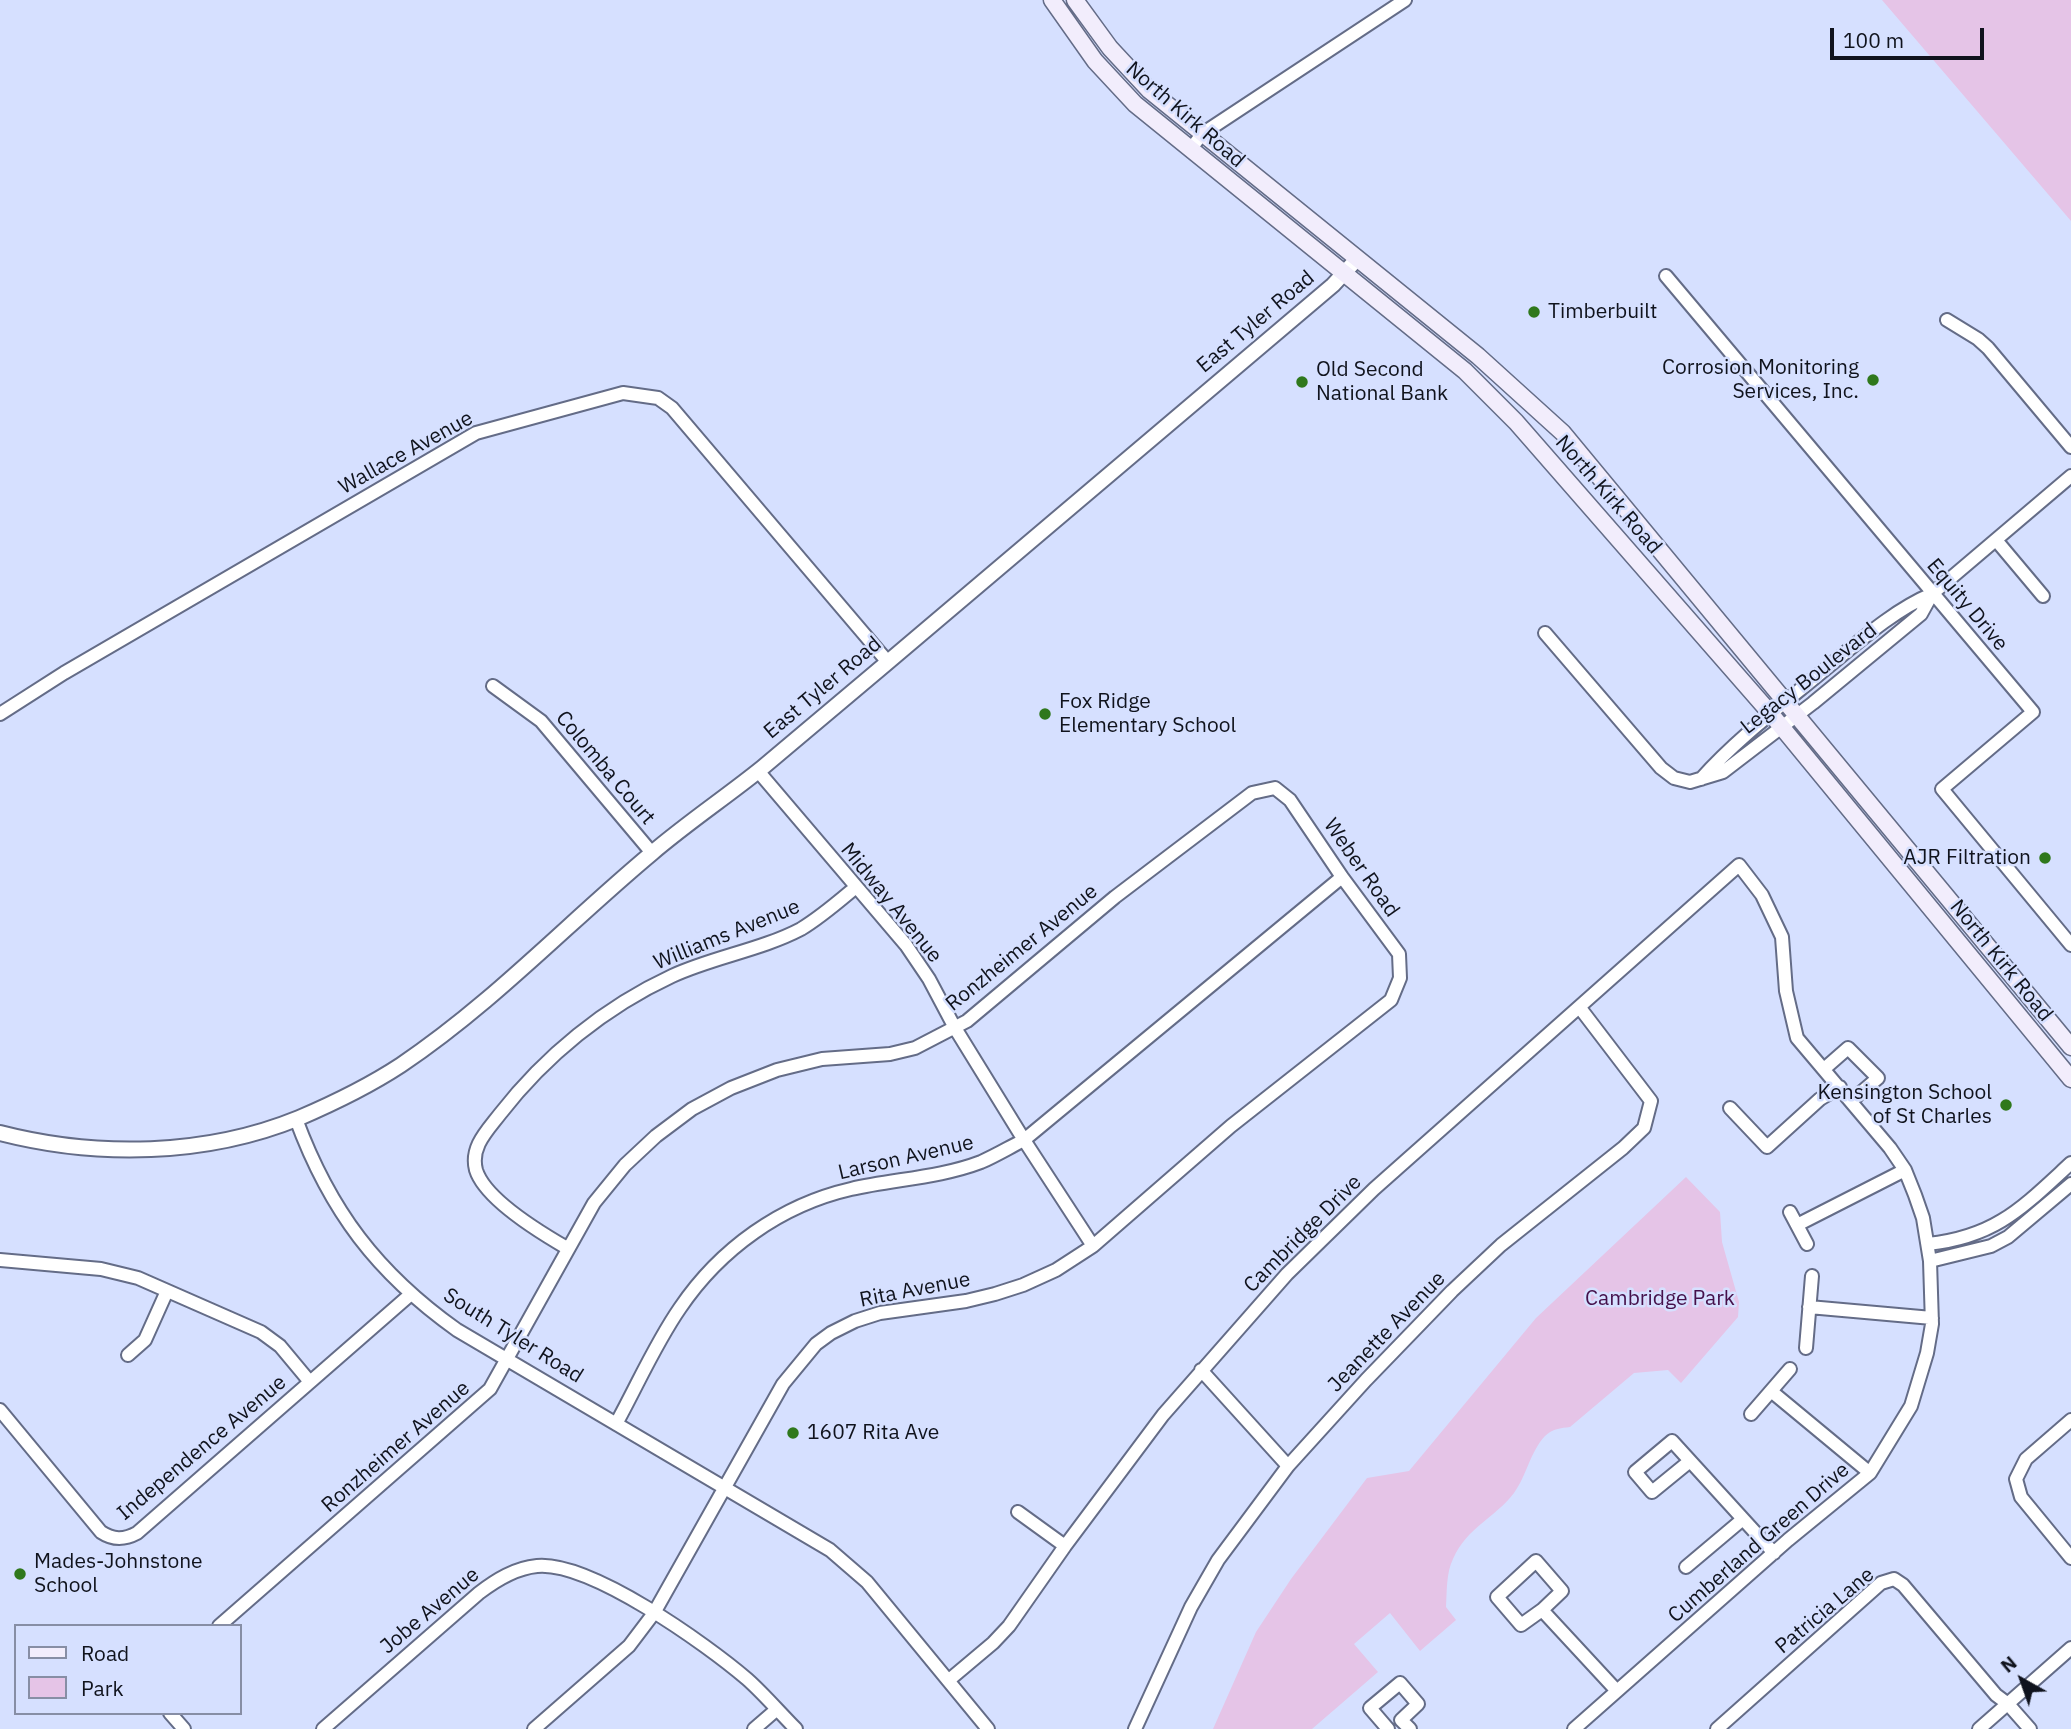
<!DOCTYPE html>
<html>
<head>
<meta charset="utf-8">
<style>
	body { margin:0 }
	#map { position:relative; width:2071px; height:1729px; overflow:hidden; background:#d6e0ff; font-family:"IBM Plex Sans",sans-serif }
	canvas { display:block }
	.legend { position:absolute; left:14px; top:1624px; width:228px; height:91px; box-sizing:border-box; background:#d6e0ff; border:2px solid #878ea5; margin:0; padding:9px 12px; list-style:none; font-size:21px; color:#10131d }
	.legend li { display:flex; align-items:center; gap:14px; height:35px }
	.legend b { width:35px; border:2px solid #878ea5 }
	.north { position:absolute; left:1987px; top:1645px; width:70px; height:70px; -webkit-text-stroke:5px #d6e0ff; paint-order:stroke; rotate:320deg; font-size:19px; font-weight:700; line-height:28px; text-align:center; color:#10131d }
	.north::after { content:''; display:block; margin:auto; width:24px; height:32px; background:#10131d; clip-path:polygon(50% 0,100% 100%,50% 72%,0 100%) }
	.scale { position:absolute; left:1830px; top:28px; width:154px; height:32px; box-sizing:border-box; border:4px solid #10131d; border-top:0; padding-left:9px; font-size:21px; line-height:24px; white-space:nowrap; color:#10131d; -webkit-text-stroke:5px #d6e0ff; paint-order:stroke }
</style>
</head>
<body>
<div id="map">
<canvas width="2071" height="1729"></canvas>
<ul class="legend">
<li><b style="height:9px;background:#f2edfc"></b>Road</li>
<li><b style="height:19px;background:#e5c4e7"></b>Park</li>
</ul>
<div class="north">N</div>
<div class="scale">100 m</div>
</div>
<script>
const ctx = document.querySelector('canvas').getContext('2d');
ctx.lineJoin = 'round';
function fill(path, color) { ctx.fillStyle = color; ctx.fill(path, 'evenodd'); }
function trace(path, color, width, dash) { ctx.strokeStyle = color; ctx.lineWidth = width; ctx.lineCap = dash ? 'butt' : 'round'; ctx.setLineDash(dash || []); ctx.stroke(path); }
function write(font, color, halo, rows, align = 'center') {
  ctx.font = font + ' "IBM Plex Sans",sans-serif'; ctx.lineWidth = 5; ctx.setLineDash([]); ctx.textBaseline = 'middle'; ctx.strokeStyle = halo; ctx.fillStyle = color; for (const [text, x, y, turn = 0] of rows) {
    ctx.save(); ctx.translate(x, y); ctx.rotate((+turn || 0) * Math.PI / 180); ctx.textAlign = isNaN(turn) ? turn : align; if (halo) ctx.strokeText(text, 0, 0); ctx.fillText(text, 0, 0); ctx.restore();
  }
}
fill(new Path2D(`
	M1883 0H2071V221L1882 0Z
	M1686 1177 1720 1212 1722 1242 1739 1302 1738 1317 1681 1383 1668 1370 1634 1373 1570 1427C1561 1428 1552 1429 1545 1436 1530 1452 1527 1475 1514 1493 1495 1518 1467 1527 1453 1559 1446 1573 1447 1592 1446 1607L1456 1620 1420 1651 1390 1613 1354 1644 1378 1672 1312 1729H1213L1256 1632 1291 1579 1367 1478 1409 1471 1536 1318Z`), '#e5c4e7');
const minor = new Path2D(`
	M1190 150 1202 134 1405 0
	M1666 276 2033 712 1942 789 2071 945
	M1947 320 1978 339 1988 348 2071 447
	M1996 540 2043 596
	M1545 633 1661 768 1674 778 1690 782 1723 772 1813 703 1921 614 1932 594
	M493 686 541 721 652 853
	M0 714 64 673 476 433 623 393 658 398 672 408 887 661
	M758 771 906 945 929 979 955 1028 1024 1140 1093 1246
	M1701 779C1736 740 1778 708 1818 675 1853 647 1891 611 1932 594L2071 476
	M1824 1069 1848 1048 1878 1078 1851 1101
	M1730 1108 1767 1147 1820 1099 1840 1087
	M296 1119C330 1211 377 1273 457 1330L830 1550 867 1582 988 1729
	M1790 1212 1807 1244
	M1797 1225 1905 1170
	M1928 1244C1996 1237 2023 1207 2071 1163
	M567 1248C541 1233 485 1199 476 1170 470 1147 487 1131 500 1114 545 1056 605 1007 672 976 713 957 761 950 801 929 821 917 838 902 856 887
	M0 1260 101 1269 138 1278 261 1332 280 1346 310 1382
	M1930 1261 1991 1246 2008 1237 2071 1184
	M1809 1307 1932 1318
	M1806 1348 1812 1276
	M128 1355 145 1340 167 1291
	M1201 1370 1288 1466
	M1771 1391 1870 1473
	M0 1410 101 1532C113 1540 124 1540 137 1533L411 1294
	M1751 1414 1790 1369
	M2071 1420 2026 1459 2016 1479 2021 1497 2071 1558
	M616 1424C637 1386 655 1344 680 1308 720 1249 781 1205 851 1189 894 1179 939 1178 981 1162 995 1156 1010 1147 1024 1140L1342 877
	M1690 1461 1652 1492 1635 1472 1672 1441 1774 1553
	M1018 1512 1065 1546
	M1686 1567 1743 1519
	M1542 1610 1521 1625 1497 1597 1536 1561 1562 1591 1542 1610 1617 1691
	M219 1626 490 1389 594 1203 625 1165 656 1136 692 1109 731 1088 777 1070 822 1059 890 1054 915 1048 967 1021 1115 897 1252 793 1275 788 1290 800 1342 877 1399 954 1400 978 1391 1000 1231 1126 1093 1246 1056 1270 1023 1285 995 1294 966 1301 880 1313 855 1321 831 1333 816 1344 783 1384 654 1613 629 1646 534 1729
	M949 1680 993 1643 1009 1626 1065 1546 1163 1415 1287 1274 1374 1189 1739 865 1762 895 1782 937 1786 991 1797 1038 1890 1148 1905 1170 1915 1195 1923 1218 1930 1261 1932 1324 1927 1353 1911 1406 1870 1473 1788 1540 1574 1729
	M170 1713 184 1729
	M323 1729 479 1593C496 1580 515 1568 537 1566 590 1561 706 1644 747 1679 764 1694 780 1713 796 1729
	M754 1729 776 1710
	M1135 1729 1191 1607 1218 1560 1288 1466 1366 1380 1452 1291 1501 1245 1623 1148 1644 1128 1651 1101 1580 1008
	M1388 1729 1370 1708 1400 1683 1418 1704 1401 1720 1410 1729
	M1717 1729 1881 1583 1894 1579 1903 1585 1996 1695 2008 1704 2030 1729
	M1979 1729 2071 1648`);
const tertiary = new Path2D(`
	M0 1133C97 1158 206 1156 299 1118 334 1103 369 1086 401 1065 492 1004 568 923 652 853 687 823 726 797 762 768 953 608 1142 446 1333 285L1357 259`);
const secondary = new Path2D(`
	M1052 0 1095 61 1135 104 1465 371 1516 422 1771 714 2071 1079
	M1075 0 1110 48 1149 90 1478 356 1563 433 2071 1047`);
trace(minor, '#646c87', 16);
trace(tertiary, '#646c87', 18);
trace(secondary, '#646c87', 19);
trace(minor, '#fff', 12);
trace(tertiary, '#fff', 14);
trace(secondary, '#f2edfc', 16);
for (const [x, y, r, color] of [
	[1534,312,7,"#2f781c"],
	[1873,380,7,"#2f781c"],
	[1302,382,7,"#2f781c"],
	[1045,714,7,"#2f781c"],
	[2045,858,7,"#2f781c"],
	[2006,1105,7,"#2f781c"],
	[793,1433,7,"#2f781c"],
	[20,1574,7,"#2f781c"]
]) { const dot = new Path2D(); dot.arc(x, y, r, 0, 2 * Math.PI); ctx.fillStyle = color; ctx.fill(dot); trace(dot, '#d6e0ff', 2.5); }
write('21px', '#10131d', '#d6e0ff', [
	["North Kirk Road",1185,115,41],
	["East Tyler Road",1256,322,-40],
	["Wallace Avenue",406,453,-29],
	["North Kirk Road",1608,495,49],
	["Equity Drive",1967,605,50],
	["Legacy Boulevard",1809,679,-38],
	["East Tyler Road",823,688,-40],
	["Colomba Court",605,768,50],
	["Weber Road",1361,868,55],
	["Midway Avenue",891,903,51],
	["Williams Avenue",727,935,-22],
	["Ronzheimer Avenue",1022,948,-39],
	["North Kirk Road",2001,961,51],
	["Larson Avenue",906,1158,-13],
	["Cambridge Drive",1303,1234,-45],
	["Rita Avenue",915,1290,-11],
	["Jeanette Avenue",1387,1332,-46],
	["South Tyler Road",513,1336,32],
	["Ronzheimer Avenue",396,1447,-41],
	["Independence Avenue",202,1448,-40],
	["Cumberland Green Drive",1759,1543,-41],
	["Jobe Avenue",430,1611,-40],
	["Patricia Lane",1825,1611,-40]
]);
write('21px', '#10131d', '#d6e0ff', [
	["Timberbuilt",1548,312],
	["Corrosion Monitoring",1859,368,"right"],
	["Services, Inc.",1859,392,"right"],
	["Old Second",1316,370],
	["National Bank",1316,394],
	["Fox Ridge",1059,702],
	["Elementary School",1059,726],
	["AJR Filtration",2031,858,"right"],
	["Kensington School",1992,1093,"right"],
	["of St Charles",1992,1117,"right"],
	["1607 Rita Ave",807,1433],
	["Mades-Johnstone",34,1562],
	["School",34,1586]
], 'left');
write('21px', '#45104a', '#d6e0ff', [
	["Cambridge Park",1660,1299]
]);
</script>
</body>
</html>
